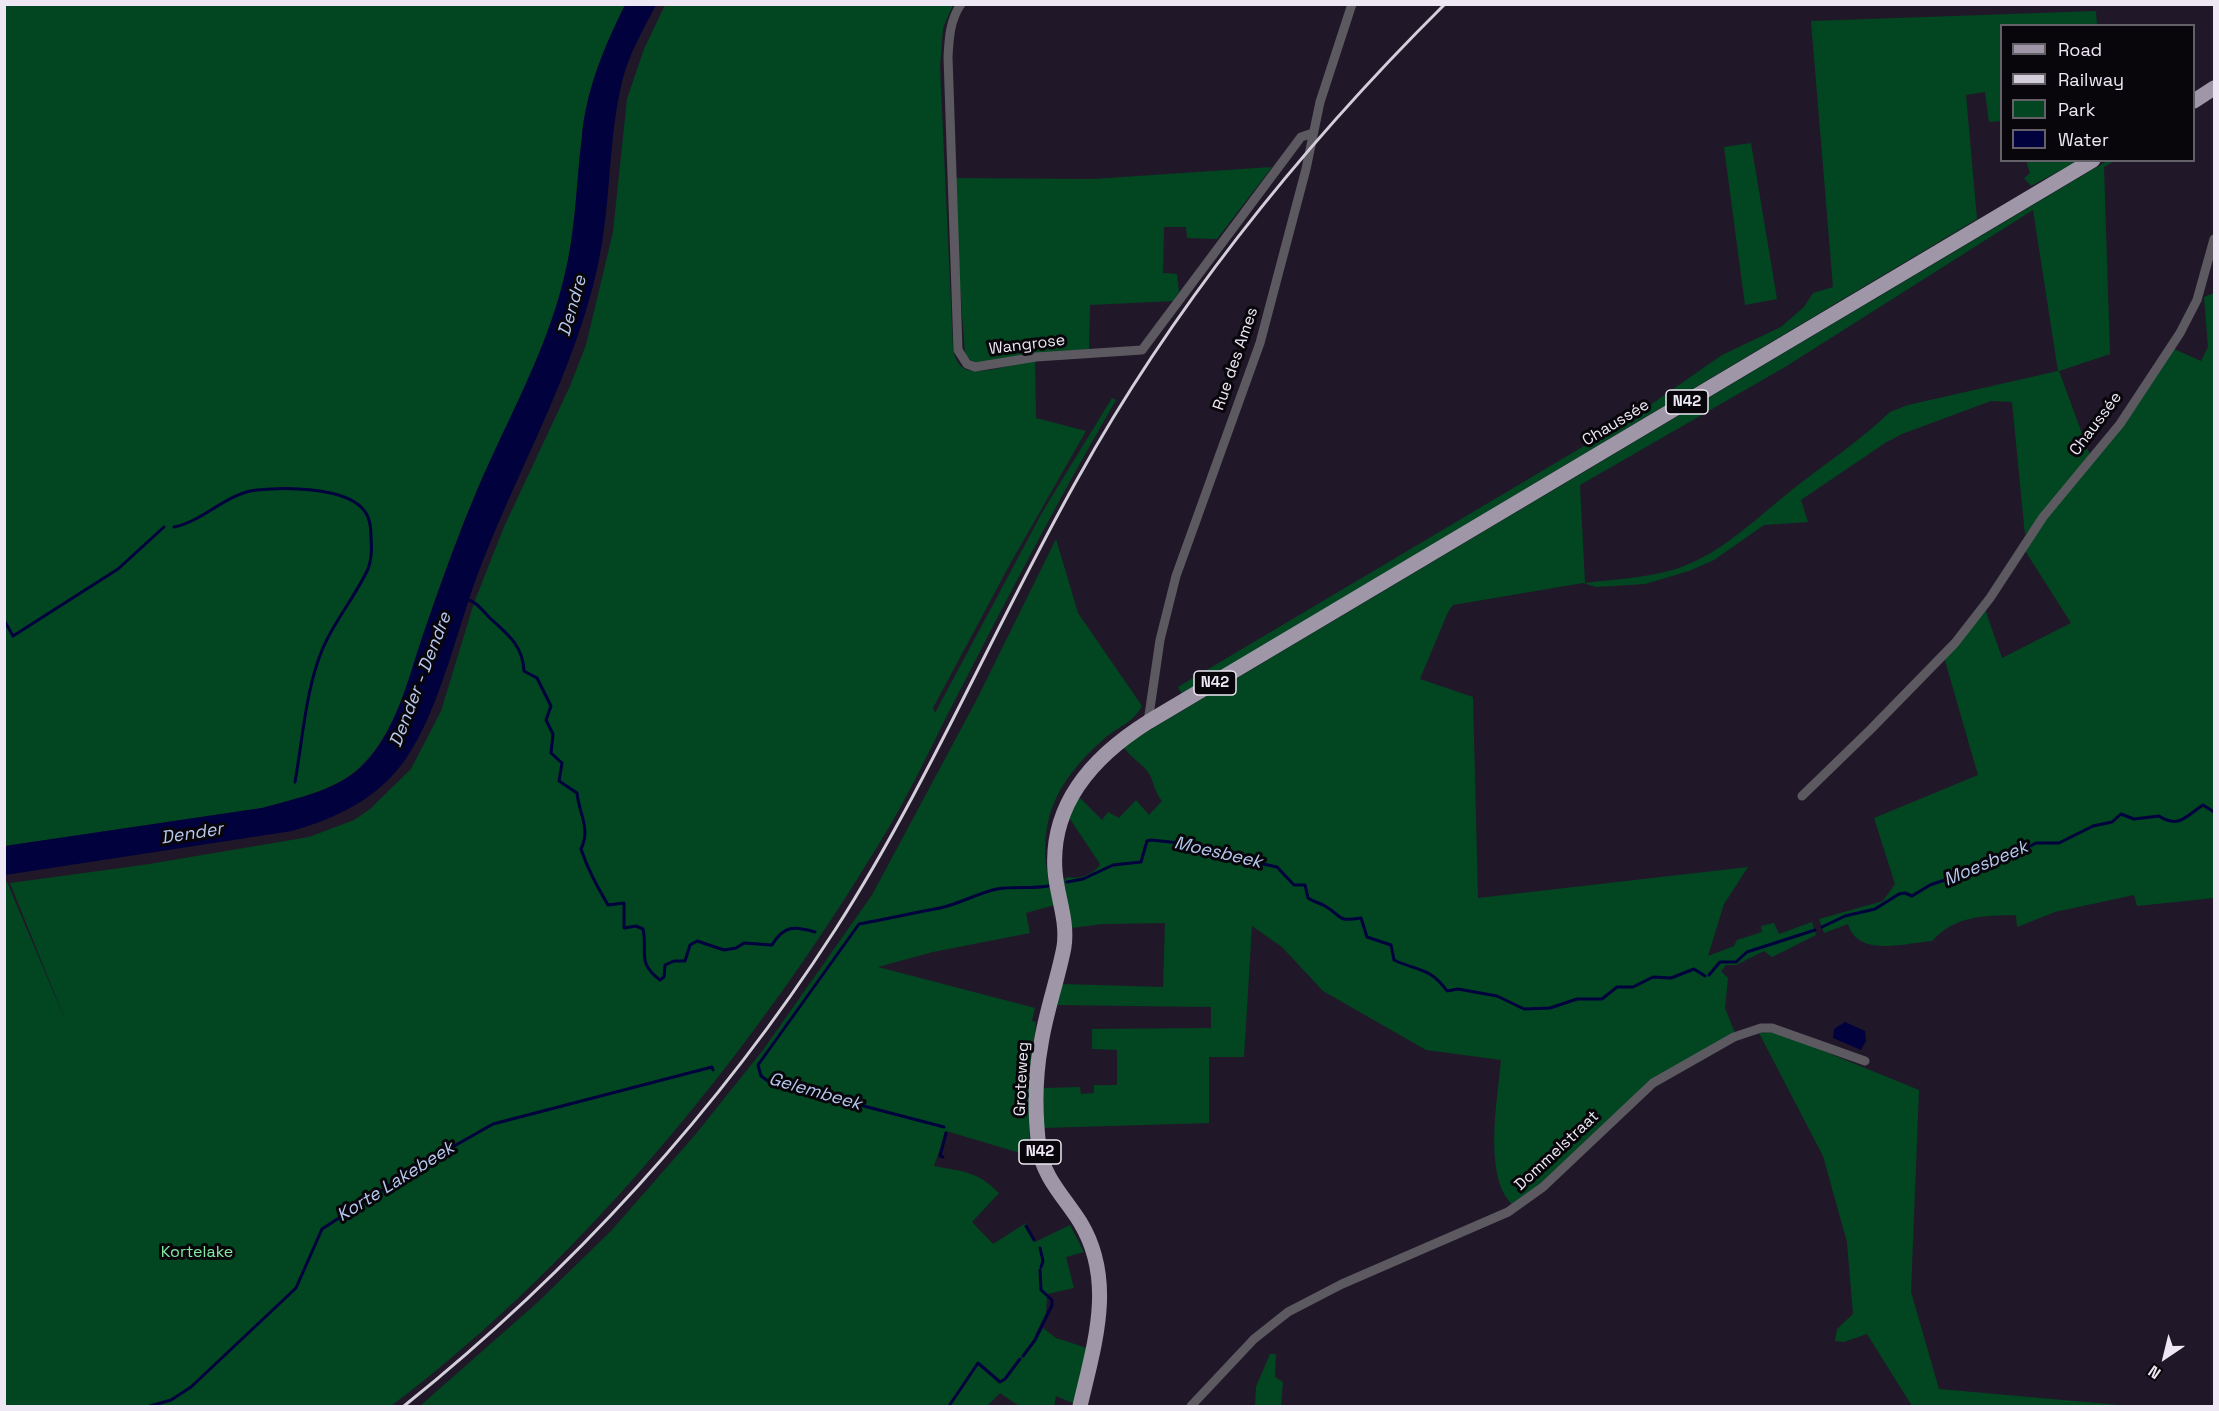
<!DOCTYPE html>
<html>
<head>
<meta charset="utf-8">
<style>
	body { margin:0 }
	#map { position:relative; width:2219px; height:1411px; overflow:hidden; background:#201828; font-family:"Space Grotesk",sans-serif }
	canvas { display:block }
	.frame { position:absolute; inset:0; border:6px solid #ede8f3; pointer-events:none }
	.legend { position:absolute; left:2000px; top:24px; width:195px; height:138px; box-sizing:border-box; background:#08060b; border:2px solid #646068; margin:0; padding:8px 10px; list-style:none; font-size:18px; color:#ede8f3 }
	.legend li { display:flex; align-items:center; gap:12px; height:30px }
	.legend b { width:30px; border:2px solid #646068 }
	.north { position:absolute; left:2135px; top:1327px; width:60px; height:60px; -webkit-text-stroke:4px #08060b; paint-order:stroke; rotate:215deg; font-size:16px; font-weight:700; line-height:24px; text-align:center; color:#ede8f3 }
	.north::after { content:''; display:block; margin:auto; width:21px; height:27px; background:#ede8f3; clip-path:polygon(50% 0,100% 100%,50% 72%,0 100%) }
</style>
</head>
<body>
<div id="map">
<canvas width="2219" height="1411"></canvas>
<div class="frame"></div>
<ul class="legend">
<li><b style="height:8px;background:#9f97a8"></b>Road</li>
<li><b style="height:8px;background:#d3ced9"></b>Railway</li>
<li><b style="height:16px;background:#024621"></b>Park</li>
<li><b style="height:16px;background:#00013d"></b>Water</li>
</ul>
<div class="north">N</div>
</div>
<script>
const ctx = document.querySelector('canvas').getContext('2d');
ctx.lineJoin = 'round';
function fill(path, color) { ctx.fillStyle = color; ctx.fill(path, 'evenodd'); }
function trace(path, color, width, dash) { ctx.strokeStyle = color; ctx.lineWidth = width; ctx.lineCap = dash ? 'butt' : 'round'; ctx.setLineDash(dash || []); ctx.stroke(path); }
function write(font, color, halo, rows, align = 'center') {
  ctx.font = font + ' "Space Grotesk",sans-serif'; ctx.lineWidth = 6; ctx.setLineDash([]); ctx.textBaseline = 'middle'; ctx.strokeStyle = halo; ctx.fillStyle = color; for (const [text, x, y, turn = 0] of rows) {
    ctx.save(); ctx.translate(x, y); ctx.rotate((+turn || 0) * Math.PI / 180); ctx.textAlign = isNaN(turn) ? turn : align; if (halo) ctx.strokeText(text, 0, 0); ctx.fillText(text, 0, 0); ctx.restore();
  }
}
fill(new Path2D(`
	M4 5H625C605 45 586 90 582 136 576 184 576 231 564 278 546 352 509 418 478 488 461 527 446 568 432 609 415 658 399 731 360 767 335 791 294 799 262 808L5 846Z
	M665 5H953L943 28 940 67 953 349C955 357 957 365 965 369 978 376 1019 363 1035 360L1036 418 1086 431 1010 564 933 708 935 713 1043 511 1112 398 1116 400C1060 496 1009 595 958 694 936 736 916 781 892 822 767 1034 588 1258 391 1406H5L4 883 7 882 68 1027 10 883 143 865 309 837 354 820 370 809 411 769 441 711 474 603 504 527 570 386 586 345 613 232 627 99 644 49Z
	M2096 11 2097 25 2002 26 2001 121 1989 122 1985 92 1966 95 1977 219 1182 694 1178 687 1633 417 1722 355 1781 327 1804 307 1813 293 1833 287 1811 21Z
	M1751 143 1777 299 1745 305 1724 147Z
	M2026 161H2078L2031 186 2024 178 2030 173Z
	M2107 161H2114L2104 167 2110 354 2059 371 2091 458 2025 535 2012 402 1991 401 1902 434 1885 443 1801 500 1808 522 1764 525 1714 560 1689 571 1645 584 1596 587 1583 583 1453 605 1448 612 1420 679 1473 697 1478 898 1748 867 1724 904 1708 956 1734 946 1737 940 1762 932 1761 926 1774 923 1779 934 1812 922 1816 935 1772 957 1764 951 1736 965H1726L1721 971 1728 978 1725 1008 1735 1033 1675 1067 1514 1206C1482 1179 1498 1097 1501 1060L1426 1050 1323 991 1282 947 1252 926 1244 1057H1209V1123L1043 1128 1044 1088 1080 1087 1081 1094 1094 1093V1085H1117V1050L1092 1049V1029L1211 1028V1007L1055 1005 1062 984 1163 987 1165 923 1103 924 1071 928 1064 880 1067 877C1079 880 1095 874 1100 864L1068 816 1078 796 1102 820 1108 812 1119 818 1136 800 1149 815 1162 801C1155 792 1154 784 1150 775 1144 764 1130 758 1123 746ZM2033 210 2058 371 1908 405 1890 412C1861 440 1825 464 1793 489 1755 519 1723 553 1676 569 1647 578 1615 579 1585 583L1580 485 1785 367Z
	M1272 167 1217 239 1187 238 1186 227H1164L1163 273 1177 274 1179 292 1173 301 1090 305 1089 349 975 364 965 354 952 178 1093 179Z
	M2214 293V898L2137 906 2134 895 2055 912 2017 927 2016 915C1983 916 1956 915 1932 941 1905 943 1858 958 1848 924L1824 933 1819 919 1883 901 1895 884 1874 818 1978 775 1944 657 1985 609 2002 658 2071 623 2024 549 2174 349 2201 361 2208 347 2204 297Z
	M1056 539 1078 613 1142 706C1133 723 1119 726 1105 738 1048 788 1033 833 1055 905L1026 913 1030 933 933 952 878 967 1035 1008 1032 1021 1036 1022 1029 1089 1030 1156 946 1131 934 1166C963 1172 976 1170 999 1193L972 1222 993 1244 1026 1223 1035 1242 1070 1225 1084 1252 1066 1257 1074 1288 1047 1294 1046 1313 1035 1335 1038 1336 1043 1328 1056 1338 1087 1348 1073 1403 1056 1396 1054 1406H1019L1000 1393 987 1406H420L538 1302 611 1231 695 1135 763 1050 872 895 976 701Z
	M1770 1032 1789 1037 1919 1090 1911 1292 1939 1389 2131 1406H1912L1867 1334 1844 1342 1835 1341 1837 1329 1853 1314 1847 1242 1823 1156 1759 1033Z
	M1270 1354H1276L1275 1377 1283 1382 1281 1406H1255L1256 1387Z`), '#024621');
fill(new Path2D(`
	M625 5H656C644 28 630 52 623 78 607 140 612 206 597 269 574 372 520 465 482 563 458 623 441 709 405 760 377 799 337 818 292 831L5 875V846L262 808C294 799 335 791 360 768 398 733 409 673 426 626 442 580 459 533 478 488 508 418 546 352 564 278 576 231 576 184 582 136 586 90 605 45 625 5Z
	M1845 1022 1865 1031 1866 1041 1861 1050 1833 1038 1834 1029Z`), '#00013d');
trace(new Path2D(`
	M174 527C204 521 226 493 257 490 284 487 342 487 362 508 370 516 371 527 371 538 372 549 372 559 368 569 353 601 329 627 318 661 305 699 302 743 295 782
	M466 599C479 603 482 611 492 620 509 635 523 647 524 671L537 678 551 706 546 720 553 734 551 753 562 763 559 781 577 793C579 814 591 828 581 849 588 870 597 886 608 905L624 903V928L636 926 643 929C648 951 636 962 660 980L664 977 665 965 674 961H685L690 945 697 941 724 950 736 948 744 943 772 945C784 925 794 926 815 932
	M4 620 13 636 118 569 164 527
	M1067 882 1083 879 1113 865 1141 862 1147 841 1151 840 1199 845 1208 852 1277 867 1294 885H1305L1308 898C1314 902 1320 903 1325 906 1344 917 1335 922 1361 918L1367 937 1391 945 1394 960C1417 971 1430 967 1447 991L1458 989 1497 996 1524 1009 1550 1008 1577 999H1602L1617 987H1633L1653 977 1671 978 1694 969 1705 976
	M1822 927 1845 916 1875 909 1899 894 1905 893 1912 896 1930 885 1962 874 1995 857 2019 852 2036 843H2059L2093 826 2112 822 2121 814 2134 819 2159 816C2179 829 2186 816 2203 805L2214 812
	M1709 975 1720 962H1736L1747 952 1815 930
	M944 1127 768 1081 761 1076 758 1065 859 924C887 919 912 913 940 908 959 904 978 893 997 889 1014 886 1031 889 1048 886
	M943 1157 940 1156 946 1133
	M1026 1226 1034 1240
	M1040 1248 1043 1261 1041 1267
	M1023 1356 1035 1340 1052 1305V1300L1041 1290 1040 1270
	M150 1406 171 1400 191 1387 296 1288 322 1229 419 1166 493 1124 712 1067 713 1070
	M949 1406 978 1363 1000 1382 1005 1379 1020 1359`), '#00013d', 3);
trace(new Path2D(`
	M961 4C950 20 949 38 948 57L958 350 967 364 975 367 1036 357 1142 350 1301 137 1313 133
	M1148 722 1160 640 1176 576 1260 343 1306 169 1320 102 1352 4
	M1802 796 1871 729 1955 643 1990 598 2043 517 2120 424 2180 333 2197 300 2214 239
	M1191 1406 1254 1339 1288 1312 1342 1284 1508 1212 1543 1187 1653 1083 1734 1037 1761 1028H1772L1865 1061`), '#5d5961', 9);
trace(new Path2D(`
	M2194 101 2214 88
	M1080 1406C1094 1345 1116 1281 1080 1222 1065 1198 1043 1177 1039 1148 1035 1115 1035 1076 1041 1044 1046 1011 1058 979 1064 947 1068 920 1057 897 1055 871 1050 803 1094 756 1148 722L2093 160`), '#9f97a8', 15);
trace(new Path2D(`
	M404 1406C571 1272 719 1110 835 930 928 785 994 627 1078 478 1176 302 1302 146 1445 4`), '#d3ced9', 3);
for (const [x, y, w] of [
	[1687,402,42],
	[1215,683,42],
	[1040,1152,42]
]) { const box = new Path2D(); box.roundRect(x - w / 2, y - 12, w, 24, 4.5); ctx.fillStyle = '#08060b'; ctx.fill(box); trace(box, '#ede8f3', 1.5); }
write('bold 15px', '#ede8f3', null, [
	["N42",1687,402],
	["N42",1215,683],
	["N42",1040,1152]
]);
write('16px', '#ede8f3', '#08060b', [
	["Wangrose",1027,345,-7],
	["Rue des Ames",1236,359,-71],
	["Chaussée",1616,423,-31],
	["Chaussée",2096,424,-53],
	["Groteweg",1022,1079,-87],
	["Dommelstraat",1557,1151,-43]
]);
write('16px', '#82eaa2', '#08060b', [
	["Kortelake",197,1253]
]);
write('italic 18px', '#b6c8ee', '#08060b', [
	["Dendre",573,306,-74],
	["Dender - Dendre",421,680,-69],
	["Dender",192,834,-9],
	["Moesbeek",1218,853,13],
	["Moesbeek",1986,864,-23],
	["Gelembeek",815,1092,16],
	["Korte Lakebeek",396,1182,-32]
]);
</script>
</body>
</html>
